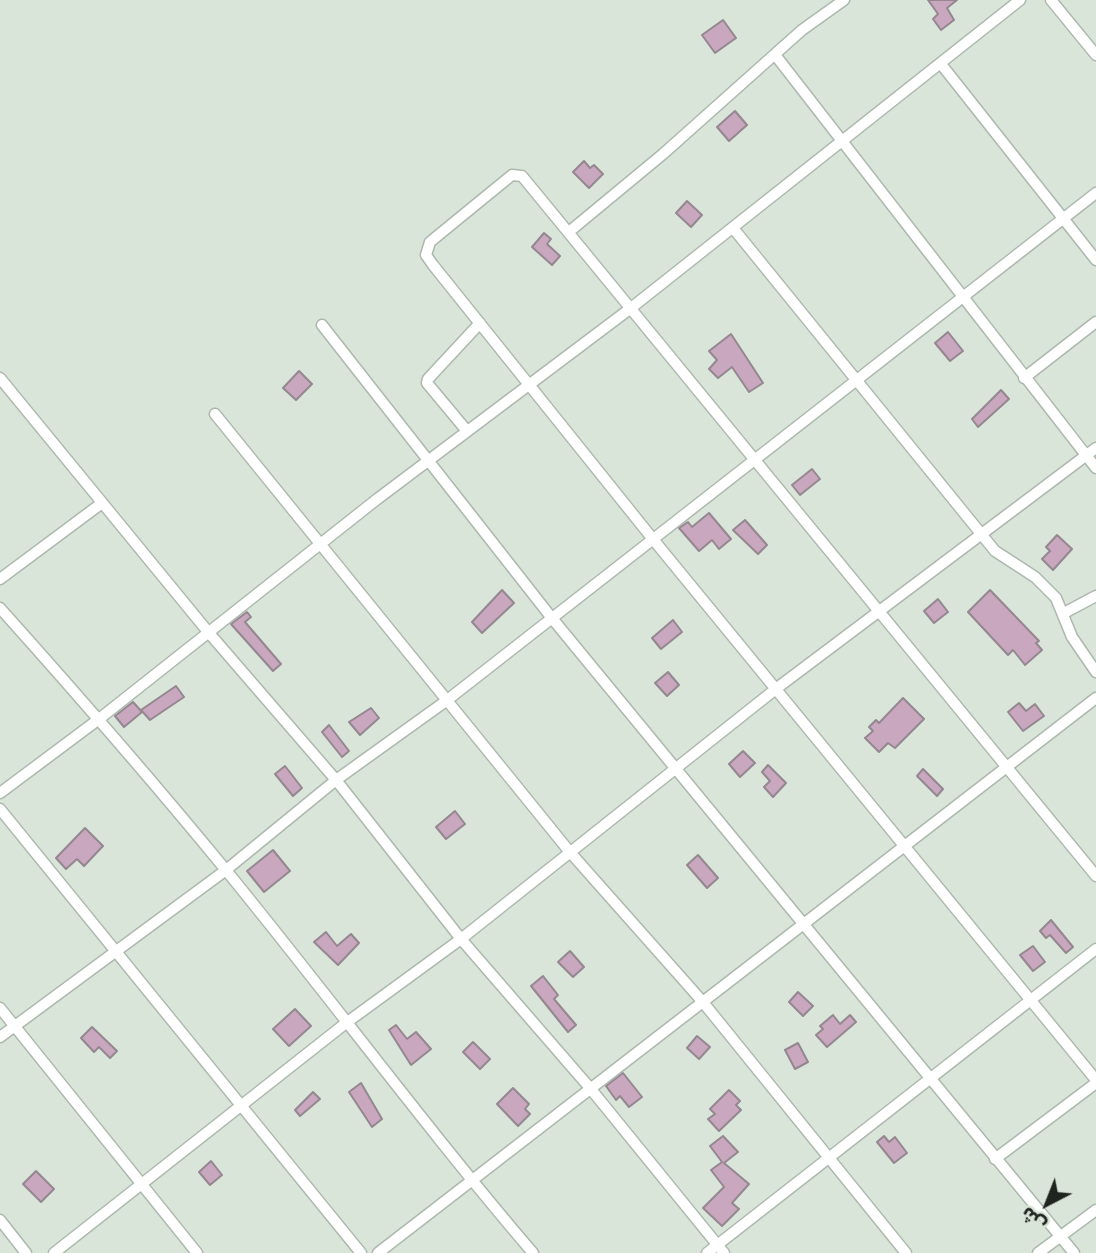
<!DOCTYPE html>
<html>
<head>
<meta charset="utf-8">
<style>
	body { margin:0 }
	#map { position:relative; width:1096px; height:1253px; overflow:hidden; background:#d9e5d9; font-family:Commissioner,"Noto Sans Arabic",sans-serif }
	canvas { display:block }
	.north { position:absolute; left:1012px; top:1169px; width:70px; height:70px; -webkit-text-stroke:5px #d9e5d9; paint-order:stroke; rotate:222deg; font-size:19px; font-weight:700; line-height:28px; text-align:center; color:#202420 }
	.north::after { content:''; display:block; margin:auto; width:24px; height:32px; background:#202420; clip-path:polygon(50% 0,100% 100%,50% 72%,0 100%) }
</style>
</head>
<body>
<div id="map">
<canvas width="1096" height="1253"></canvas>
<div class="north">ش</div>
</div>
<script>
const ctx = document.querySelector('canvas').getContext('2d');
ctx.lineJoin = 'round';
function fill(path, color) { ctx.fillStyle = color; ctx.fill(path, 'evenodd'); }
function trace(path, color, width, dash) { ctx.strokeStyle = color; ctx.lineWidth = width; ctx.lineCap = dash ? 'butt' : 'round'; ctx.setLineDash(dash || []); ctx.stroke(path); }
const building = new Path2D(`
	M928 0H957L947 8 954 20 941 30 933 19 938 14Z
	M723 20 736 38 715 53 702 35Z
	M735 111 747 125 729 141 717 127Z
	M584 161 590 168 594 165 603 174 589 188 573 172Z
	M687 201 702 215 691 227 676 213Z
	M544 233 551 239 547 244 560 256 552 265 532 247Z
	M948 332 963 351 950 361 935 343Z
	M731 334 763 383 749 392 732 367 718 378 709 369 717 360 709 351Z
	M299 371 312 384 296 400 283 388Z
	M1001 390 1009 399 978 427 972 419Z
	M812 469 820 479 800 495 792 485Z
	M709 513 731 539 719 549 712 540 699 551 679 528 688 522 692 527Z
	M745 520 767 545 758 554 733 530Z
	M1057 535 1072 549 1053 570 1042 559 1050 551 1046 547Z
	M502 590 514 603 482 633 472 622Z
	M990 590 1039 641 1036 643 1042 650 1025 665 1013 650 1008 655 968 612Z
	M938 599 948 612 934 623 924 611Z
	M247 612 251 617 245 622 281 664 273 671 231 624Z
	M673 620 682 632 661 649 652 638Z
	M668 672 679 685 667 696 655 683Z
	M176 686 184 697 150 720 141 710Z
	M903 698 924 719 895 748 888 743 879 752 865 738 873 731 869 727 876 720 879 723Z
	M133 702 142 712 124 727 115 716Z
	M1019 703 1026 711 1035 704 1044 716 1023 731 1008 712Z
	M371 708 379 718 360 735 349 722Z
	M329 725 349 751 342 757 322 732Z
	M743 751 755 763 740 777 729 764Z
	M768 765 786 783 773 797 764 787 770 781 762 772Z
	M285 766 302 788 293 796 275 774Z
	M923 769 943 789 937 796 917 776Z
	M455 811 465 824 446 839 436 827Z
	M85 828 103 846 84 866 77 859 66 869 56 858Z
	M273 850 290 871 264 892 247 871Z
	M698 855 718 878 707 888 687 865Z
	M1051 920 1073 947 1066 953 1050 935 1046 938 1040 931Z
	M326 932 337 946 351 934 359 943 338 965 314 942Z
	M1033 946 1045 962 1033 971 1020 955Z
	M570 951 584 967 573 977 558 962Z
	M543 976 558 995 554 999 576 1025 568 1032 531 986Z
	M798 992 813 1006 803 1016 789 1002Z
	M295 1009 311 1026 289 1046 273 1029Z
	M833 1015 840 1024 850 1015 856 1022 827 1047 816 1035 823 1029 820 1026Z
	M396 1025 407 1039 416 1032 431 1049 411 1065 389 1030Z
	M92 1027 117 1051 110 1058 99 1047 94 1052 81 1038Z
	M697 1036 710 1047 699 1059 687 1048Z
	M473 1042 490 1059 480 1069 463 1052Z
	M798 1043 808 1062 795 1069 785 1050Z
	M623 1073 642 1097 629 1107 620 1096 616 1100 606 1086Z
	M361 1083 382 1119 372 1127 349 1092Z
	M513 1088 529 1104 525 1109 530 1114 518 1126 497 1104Z
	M729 1090 740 1101 736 1105 741 1110 719 1131 708 1119 715 1114 710 1109Z
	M313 1092 320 1099 300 1116 295 1110Z
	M723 1136 738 1152 724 1163 749 1184 732 1203 739 1209 722 1226 703 1208 724 1187 711 1170 722 1162 710 1146Z
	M884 1136 889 1142 895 1137 907 1153 894 1163 877 1142Z
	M211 1161 222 1175 210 1185 199 1172Z
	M36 1171 54 1189 41 1202 23 1184Z`);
fill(building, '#c9a7bf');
trace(building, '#948790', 2);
const street = new Path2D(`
	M1051 0 1096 55
	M776 56 1096 468
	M941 64 1096 260
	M733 228 995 551 1035 577 1056 598 1072 637 1096 672
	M570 231 663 154 802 30 844 0
	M322 325 551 617 1074 1253
	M0 378 209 633 336 780 461 939 590 1088 724 1253
	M1024 378 1096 322
	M215 414 569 851 702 1001 906 1253
	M467 431 427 383 428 379 480 323
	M0 579 102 503
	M0 608C77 694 152 780 225 869 329 996 426 1128 533 1253
	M1064 613 1096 596
	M0 793 99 719 376 500 631 308 1020 0
	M0 809 361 1253
	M1096 876 522 176 512 175 430 242 426 255 433 265 652 538 1096 1080
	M0 1008 197 1253
	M0 1037 226 870 336 780 446 701 1096 193
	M995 1159 1096 1083
	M0 1220 26 1253
	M54 1253 346 1023 461 939 777 688 1096 448
	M378 1253 1096 698
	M707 1253 1096 949
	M1038 1253 1096 1210`);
trace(street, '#acb8ad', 13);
trace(street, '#fff', 10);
</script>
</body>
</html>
